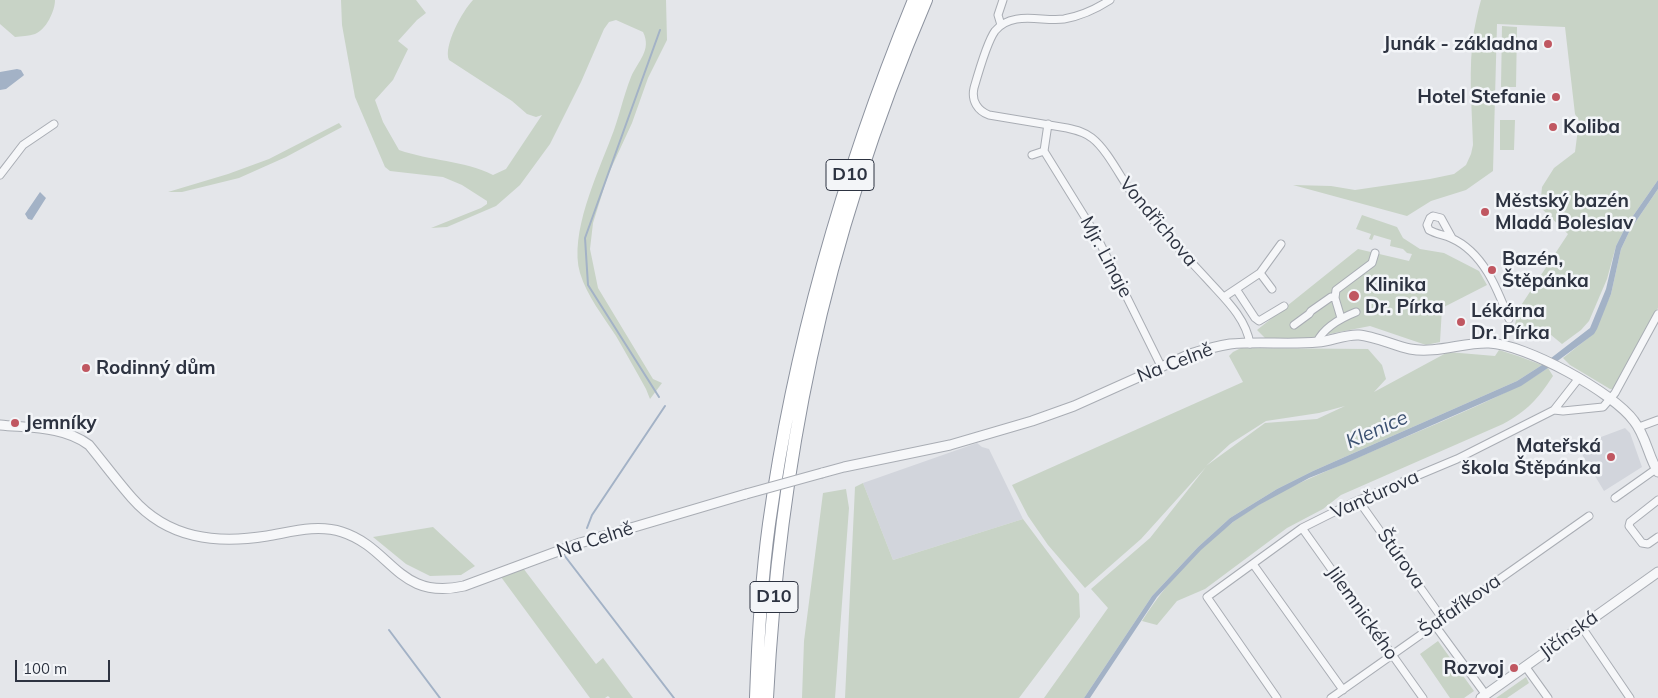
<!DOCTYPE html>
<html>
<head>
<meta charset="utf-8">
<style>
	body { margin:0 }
	#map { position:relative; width:1658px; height:698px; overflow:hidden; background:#e4e6ea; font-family:Mulish,sans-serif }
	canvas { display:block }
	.scale { position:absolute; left:15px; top:660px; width:95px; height:22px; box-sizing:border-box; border:2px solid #2d3341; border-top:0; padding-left:6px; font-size:15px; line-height:18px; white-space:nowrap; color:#2d3341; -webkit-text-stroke:4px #f3f5f8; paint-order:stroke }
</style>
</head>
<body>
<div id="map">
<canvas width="1658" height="698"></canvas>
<div class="scale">100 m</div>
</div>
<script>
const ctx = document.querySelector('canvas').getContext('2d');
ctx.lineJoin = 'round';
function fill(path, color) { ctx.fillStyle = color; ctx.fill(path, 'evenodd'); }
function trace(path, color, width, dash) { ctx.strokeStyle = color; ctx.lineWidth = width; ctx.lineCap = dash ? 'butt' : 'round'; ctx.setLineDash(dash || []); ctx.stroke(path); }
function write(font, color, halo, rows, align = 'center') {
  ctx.font = font + ' Mulish,sans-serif'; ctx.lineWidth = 5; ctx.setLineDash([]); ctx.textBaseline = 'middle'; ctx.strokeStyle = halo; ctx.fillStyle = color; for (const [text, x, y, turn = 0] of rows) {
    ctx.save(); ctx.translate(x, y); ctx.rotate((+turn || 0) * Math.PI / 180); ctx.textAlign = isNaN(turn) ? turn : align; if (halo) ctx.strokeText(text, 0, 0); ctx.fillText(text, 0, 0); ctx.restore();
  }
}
fill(new Path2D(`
	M1625 428 1630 433 1642 467 1604 491 1577 446Z
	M977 443 982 447 989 449 1023 519 893 560 863 483Z`), '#d2d5dc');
fill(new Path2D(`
	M0 0H55C55 11 46 30 35 34 29 36 21 36 15 37L0 24Z
	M341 0H416L426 13 417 20 398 41 408 49 393 80 375 100 383 122 399 150C430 161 463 160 493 175L506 169 542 115 536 117 527 114 512 101 449 60C443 46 463 10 473 0H666L667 40 648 78 632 123 608 175 593 223 590 249 598 288 653 379 662 383 650 399 646 389C636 371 626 353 616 336 603 316 587 296 580 273 569 234 597 175 611 138 619 118 623 97 631 77 638 61 652 50 643 32L616 20 609 22 604 29 581 82 550 144 520 185 496 206 447 227 431 228 481 208 487 204V201L462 185 443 177 390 171 385 167 355 97 342 25Z
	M1481 0H1658V180L1626 226 1616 246 1607 279 1589 321 1581 330 1562 344 1545 330 1515 325 1518 310 1568 234 1540 207 1542 187 1554 168 1575 152 1579 121 1575 114 1565 27 1497 24 1493 171 1466 190 1431 201 1407 216 1293 185 1331 186 1355 190 1430 179 1454 174 1466 165 1471 154 1473 145C1472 108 1468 68 1474 31 1476 21 1478 10 1481 0Z
	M1502 26 1517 27 1516 87H1501Z
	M1500 120H1515L1514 150H1500Z
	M339 123 342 127 286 157 239 178 182 192H168L228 174 269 159Z
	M1658 189V308L1613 389H1610L1570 365 1563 358 1593 334 1611 294 1621 249 1630 230Z
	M1362 215 1397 227 1403 238 1420 249 1444 253 1479 271 1487 285 1442 308 1440 342 1426 345 1370 326 1309 338 1279 339 1265 338 1257 330 1358 249 1409 261 1412 254 1407 253 1403 249 1390 246 1391 240 1374 235 1372 240 1369 239 1371 234 1356 229Z
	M1241 348 1368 349 1382 365 1386 379 1374 392 1448 352 1495 356 1499 350 1518 356 1542 365 1517 381 1313 471 1277 489 1230 518 1198 547 1152 596 1084 698H1044L1108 608 1091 589 1150 538 1206 467 1141 539 1085 588 1048 545 1028 516 1012 485 1243 382 1229 356 1233 352ZM1345 406 1317 419 1265 423 1206 466 1230 444 1266 421 1319 413Z
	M1548 368 1553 376C1537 400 1528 410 1503 424L1341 495 1323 509 1287 528 1205 589 1177 601 1157 625 1142 621C1171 575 1213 532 1260 504 1287 487 1316 476 1345 463 1378 449 1410 435 1443 421 1479 405 1515 390 1548 368Z
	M863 483 893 560 1023 519 1079 594 1080 617 1019 698H845L855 487Z
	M846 489 849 508 835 698H802L804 641 823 493Z
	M433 527 475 566 461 575 430 576 406 564 373 537Z
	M523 568 596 664 603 658 633 698H610L608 696 605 698H590L501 577Z
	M1438 641 1474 691 1464 698H1450L1420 654Z
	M1526 677 1529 683 1507 698H1496Z`), '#c8d3c6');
fill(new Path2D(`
	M17 69 21 70 24 75 23 76 6 89 0 90V72Z
	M1658 180V189L1630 230 1621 249 1611 294 1597 329 1594 334 1548 368 1521 386 1344 464 1309 478 1259 505 1233 522 1201 550 1157 597 1090 698H1084L1152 596 1198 547 1230 518 1277 489 1313 471 1517 381 1542 365 1590 328 1606 289 1616 246 1626 226Z
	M40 192 46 198 32 220 28 219 25 214Z`), '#a3b2c6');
trace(new Path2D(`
	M659 397 588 285 585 238 660 30
	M587 528 592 515 665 406
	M564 555 674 698
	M389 630 440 698`), '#a3b2c6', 2);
const minor = new Path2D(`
	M1110 0C1096 9 1081 16 1064 19 1042 22 1012 10 995 31 987 42 978 74 974 88 971 101 978 111 989 115L1067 128C1076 130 1085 132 1092 138 1109 151 1124 185 1139 203 1159 229 1183 253 1206 278 1223 297 1246 317 1250 344
	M1001 25 998 15 1003 0
	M1048 124 1044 151 1096 235 1161 366
	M1032 155 1044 151
	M0 175 23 145 54 124
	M1452 238 1441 218 1433 216 1430 218 1427 225 1429 230C1436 234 1444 235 1451 238 1483 252 1497 288 1509 319
	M1260 273 1281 244
	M1236 289 1260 273 1272 289
	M1224 297 1236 289 1255 318 1259 321 1284 306
	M1335 298 1336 290 1372 263 1375 253
	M1294 325 1309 314 1311 311 1331 297 1335 298 1341 318
	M1317 342C1324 327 1341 318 1356 312
	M1554 410 1563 411 1603 407 1615 393 1658 314
	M1639 427 1658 420
	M1615 498 1656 469
	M1360 500 1363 507 1442 618
	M1658 500 1630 522 1629 526 1642 543 1648 544 1658 537
	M1302 528 1423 698
	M1253 564 1343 690
	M1434 624 1486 695
	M1581 626 1630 698
	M1525 666 1548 698
	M1277 698 1207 597 1302 528 1352 503 1457 459 1554 410 1579 378
	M1331 698 1589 516`);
const tertiary = new Path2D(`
	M0 425C30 428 64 426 89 445 103 462 117 481 132 498 168 539 216 544 267 536 291 532 317 524 342 532 392 548 398 601 464 586L580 543 746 494
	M822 473 844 467 950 445 1032 421 1074 406 1190 354C1203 350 1217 346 1230 344 1259 341 1289 345 1318 342 1331 341 1346 334 1359 335 1374 336 1395 346 1410 349 1436 354 1464 342 1489 343 1525 344 1613 392 1634 421 1646 436 1648 456 1658 472
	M1481 698 1658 572`);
const motorway = new Path2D(`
	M756 698C758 640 761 582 769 524 794 345 845 168 914 0
	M767 698C773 583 787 469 811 357 837 235 877 115 926 0`);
trace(minor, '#a9adb4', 9);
trace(tertiary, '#a9adb4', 11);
trace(motorway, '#8d939f', 14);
trace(minor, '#f6f7f9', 7);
trace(tertiary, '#f6f7f9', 9);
trace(motorway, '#fff', 12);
const tertiaryBridge = new Path2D(`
	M746 494 822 473`);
trace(tertiaryBridge, '#a9adb4', 11, []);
trace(tertiaryBridge, '#f6f7f9', 9);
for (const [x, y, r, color] of [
	[1548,44,5,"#c05761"],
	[1556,97,5,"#c05761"],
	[1553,127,5,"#c05761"],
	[1485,212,5,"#c05761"],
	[1492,270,5,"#c05761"],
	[1354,296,6,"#c05761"],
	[1461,322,5,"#c05761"],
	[86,368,5,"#c05761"],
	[15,423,5,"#c05761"],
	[1611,457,5,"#c05761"],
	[1514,668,5,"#c05761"]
]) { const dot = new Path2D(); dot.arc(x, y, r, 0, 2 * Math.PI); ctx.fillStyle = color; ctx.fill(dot); trace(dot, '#f3f5f8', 2); }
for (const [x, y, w] of [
	[850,175,48],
	[774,597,48]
]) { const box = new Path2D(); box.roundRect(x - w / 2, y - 15.5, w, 31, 4); ctx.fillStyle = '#f3f5f8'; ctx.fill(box); trace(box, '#2d3341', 1); }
write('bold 18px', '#2d3341', null, [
	["D10",850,175],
	["D10",774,597]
]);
write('bold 19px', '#2d3341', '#f3f5f8', [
	["Junák - základna",1538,44,"right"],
	["Hotel Stefanie",1546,97,"right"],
	["Koliba",1563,127],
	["Městský bazén",1495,201],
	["Mladá Boleslav",1495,223],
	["Bazén,",1502,259],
	["Štěpánka",1502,281],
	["Klinika",1365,285],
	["Dr. Pírka",1365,307],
	["Lékárna",1471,311],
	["Dr. Pírka",1471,333],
	["Rodinný dům",96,368],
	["Jemníky",25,423],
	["Mateřská",1601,446,"right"],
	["škola Štěpánka",1601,468,"right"],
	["Rozvoj",1504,668,"right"]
], 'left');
write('19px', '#2d3341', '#f3f5f8', [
	["Vondřichova",1158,222,50],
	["Mjr. Linaje",1106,257,62],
	["Na Celně",1175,363,-21],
	["Vančurova",1375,495,-24],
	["Na Celně",595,540,-18],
	["Štúrova",1401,559,55],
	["Šafaříkova",1460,606,-35],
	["Jilemnického",1362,613,55],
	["Jičínská",1569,635,-36]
]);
write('italic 20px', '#3b5070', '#f3f5f8', [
	["Klenice",1377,430,-24]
]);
</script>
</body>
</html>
